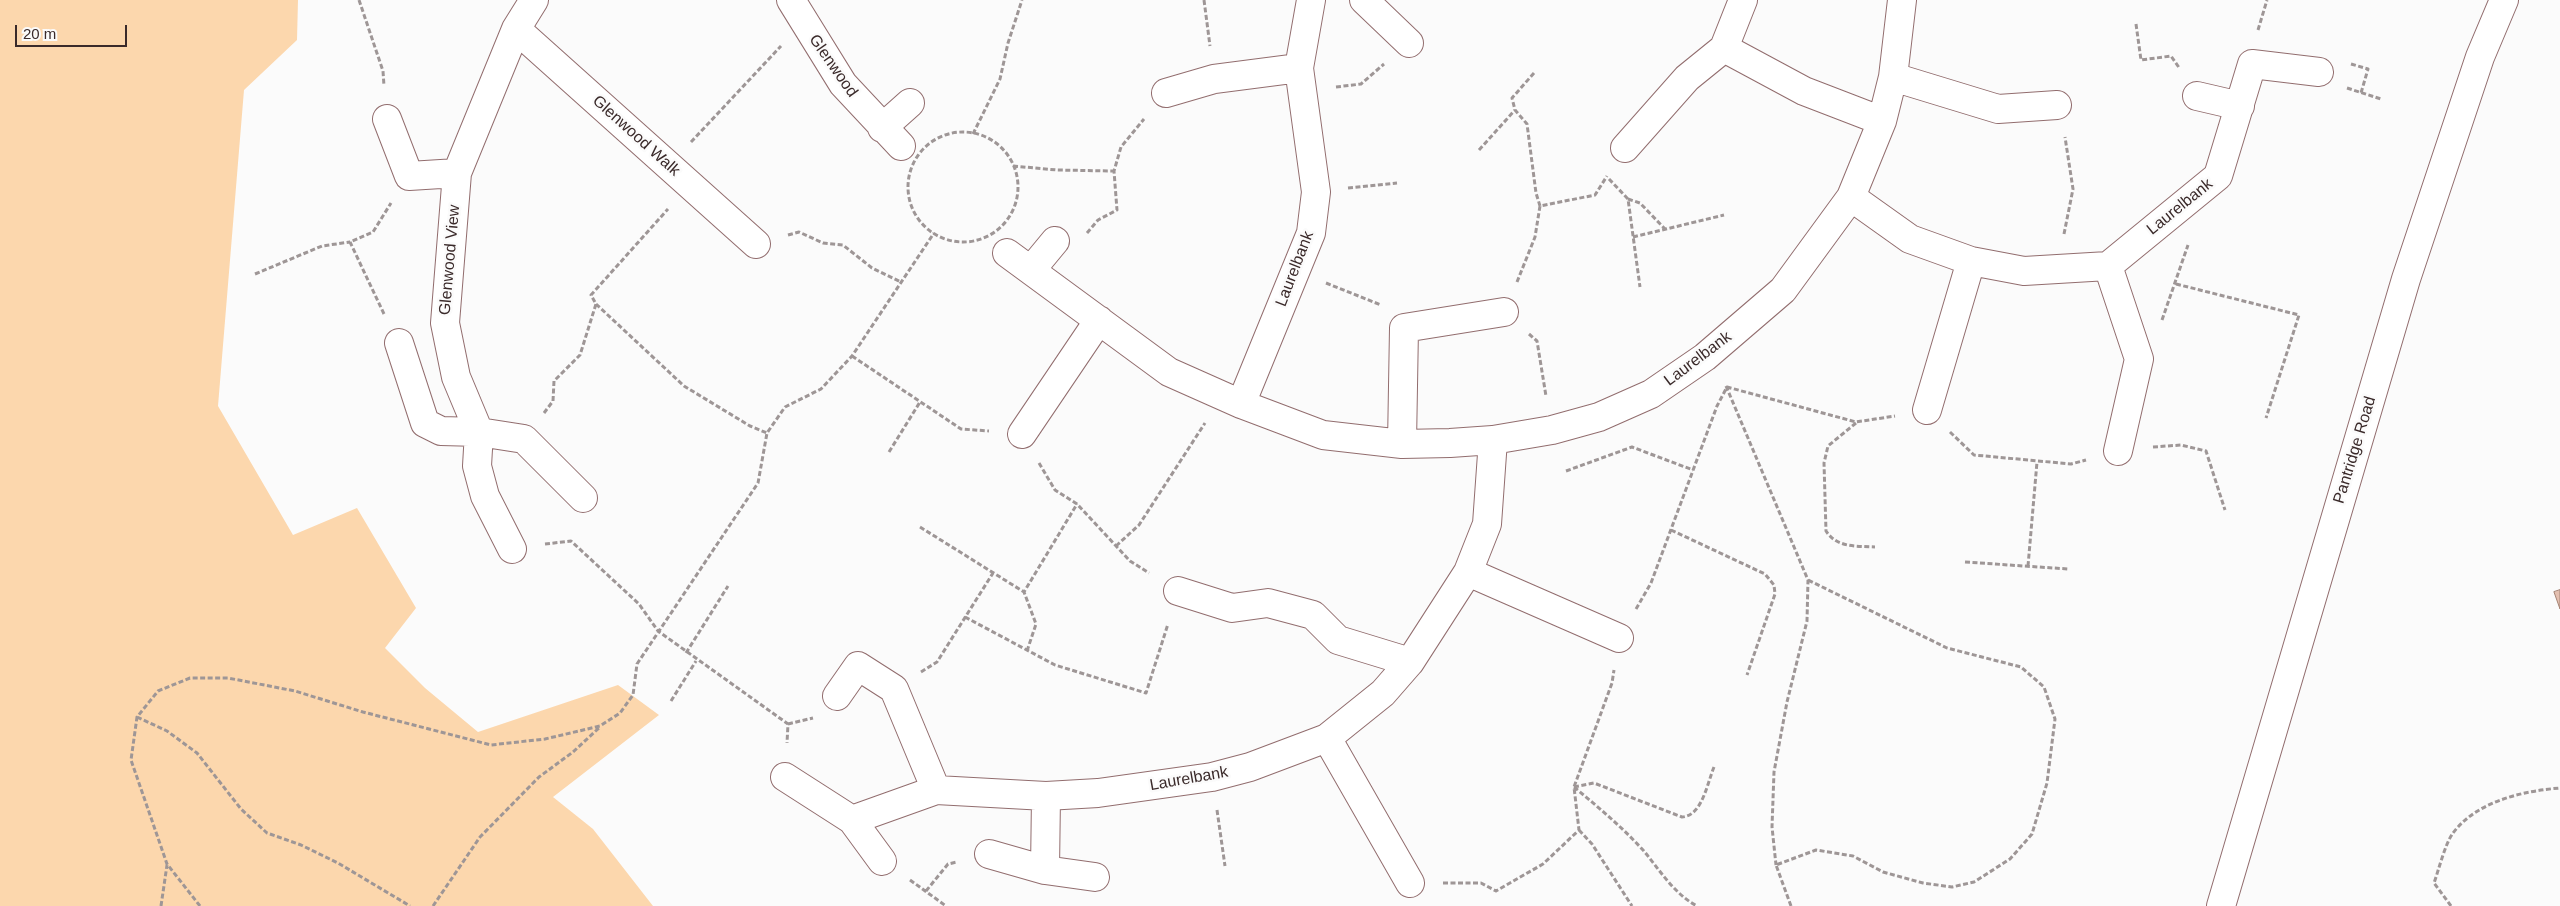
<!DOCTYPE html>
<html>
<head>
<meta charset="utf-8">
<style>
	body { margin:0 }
	#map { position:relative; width:2560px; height:906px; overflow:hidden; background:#fbfbfb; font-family:Helvetica,sans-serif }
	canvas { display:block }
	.scale { position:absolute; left:15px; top:25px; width:112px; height:22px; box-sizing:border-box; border:2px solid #3a2a2a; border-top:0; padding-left:6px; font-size:15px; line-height:18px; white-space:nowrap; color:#3a2a2a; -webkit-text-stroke:4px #fbfbfb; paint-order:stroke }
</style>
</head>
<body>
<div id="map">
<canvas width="2560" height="906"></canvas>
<div class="scale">20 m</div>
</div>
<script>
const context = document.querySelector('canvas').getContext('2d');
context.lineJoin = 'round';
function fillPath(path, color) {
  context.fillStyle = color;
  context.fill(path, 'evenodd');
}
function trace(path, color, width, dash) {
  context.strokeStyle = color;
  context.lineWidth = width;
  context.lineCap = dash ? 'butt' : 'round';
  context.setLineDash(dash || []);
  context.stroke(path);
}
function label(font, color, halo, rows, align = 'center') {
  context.font = font + ' Helvetica,sans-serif';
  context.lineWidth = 5;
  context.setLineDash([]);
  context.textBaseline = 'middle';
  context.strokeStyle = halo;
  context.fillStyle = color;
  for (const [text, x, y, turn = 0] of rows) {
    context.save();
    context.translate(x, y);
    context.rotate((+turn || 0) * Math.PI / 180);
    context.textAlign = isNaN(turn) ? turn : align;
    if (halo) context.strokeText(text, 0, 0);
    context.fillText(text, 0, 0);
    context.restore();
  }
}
fillPath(new Path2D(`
	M0,0H298L297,40L244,90L218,406L293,535L357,508L416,608L385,648L425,688L478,732L618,685L659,715L553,797L593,829L653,906H0Z`), '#fcd7ad');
const building = new Path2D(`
	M2560,590V609L2554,592Z`);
fillPath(building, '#e4bfb0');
trace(building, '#a58374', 1);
const minor = new Path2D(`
	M791,0L843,84L901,146
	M1364,0L1409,43
	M516,29L756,244
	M1724,48L1743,0
	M1893,77L1998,109L2057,105
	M1166,93L1214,79L1299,68
	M2197,96L2240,106
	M387,119L409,176L457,173
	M882,128L910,103
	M1625,148L1687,78L1724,48L1804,91L1882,121
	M1851,197L1910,239L1971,261L2024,271L2108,266L2218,176L2252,64L2319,72
	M1007,253L1169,372L1241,404L1323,435L1402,444L1450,443L1493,440L1552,430L1599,417L1651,394L1705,357L1783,290L1851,197L1882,121L1893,77L1902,0
	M2108,266L2139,359L2118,451
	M1031,270L1055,241
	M399,343L425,423L441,431L479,432L524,439L583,498
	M1241,404L1311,233L1316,192L1299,68L1311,0
	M1927,410L1971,261
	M1022,434L1099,320
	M1402,444L1404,328L1504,312
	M512,549L485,496L477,466L479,432L456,377L445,323L457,173L516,29L534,0
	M1468,572L1619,638
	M1178,591L1232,608L1268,603L1313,615L1338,640L1410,662
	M837,696L858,666L894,689L936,790
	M1327,738L1410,883
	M785,777L852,820L882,861
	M852,820L936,790L1046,796L1098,793L1212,777L1250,767L1327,738L1383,693L1410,662L1468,572L1487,524L1493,440
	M989,854L1045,870L1095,877
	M1045,870L1046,796`);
const tertiary = new Path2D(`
	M2221,906L2406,279L2480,57L2504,0`);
trace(minor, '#926d6e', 30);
trace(tertiary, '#926d6e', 30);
trace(new Path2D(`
	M359,0L383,71L384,86
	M1204,0L1210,46
	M2136,24L2141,60L2171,56L2180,69
	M2258,30L2267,0
	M2351,64L2368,69L2361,93
	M1534,73L1512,98L1515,110L1527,124L1536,193L1540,206
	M1336,87L1361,84L1384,64
	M2347,88L2381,99
	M908 187a55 55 0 1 1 110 0a55 55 0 1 1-110 0Z
	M973,134L1000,79L1008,43L1022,0
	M691,142L781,46
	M1479,150L1515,110
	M1013,166L1057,170L1114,171
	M1609,179L1628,199L1640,287
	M1348,188L1397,183
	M1628,199L1640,203L1665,229
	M1087,233L1098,220L1117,210L1114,171L1121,147L1144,119
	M2064,234L2073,189L2065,137
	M788,235L799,232L823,243L843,245L872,268L901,282
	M1633,237L1724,215
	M255,274L322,246L350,242
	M1517,282L1535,237L1540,206L1595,195L1607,176
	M1326,283L1381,305
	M2176,284L2299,315L2266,418
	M596,304L684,386L750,426L767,433
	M384,314L350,242L373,232L391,203
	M2162,320L2188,245
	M1529,334L1537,341L1546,396
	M852,356L961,429L989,431
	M1726,386L1808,580L1807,621L1787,702L1774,772L1772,827L1776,865
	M544,413L553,401L554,381L580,355L596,304L591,295L668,209
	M1856,423L1828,446L1824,463L1826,531C1837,548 1856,546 1875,547
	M1950,432L1974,455L2071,464L2086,460
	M2153,447L2181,445L2206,451L2225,510
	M889,452L920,402
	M1039,463L1055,490L1077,504L1130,561L1149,573
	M1566,471L1632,447L1693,470
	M920,527L1024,592
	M1671,530L1765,574L1774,585L1775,594L1747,675
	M545,544L571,541L639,604L658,631L788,724L787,743
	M1116,546L1139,525L1205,423
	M1965,562L2068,569
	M2028,566L2037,462
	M1636,609L1651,583L1717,406L1727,387L1856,422L1895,416
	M965,617L1055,665L1146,693L1168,624
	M1027,651L1036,624L1024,592L1077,504
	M686,653L728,586
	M921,672L937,662L993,573
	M671,701L696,661
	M137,717L167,731L197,753L241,809L267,833L301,845L338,863L410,906
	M788,724L813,718
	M1574,787L1594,783L1682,817C1702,816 1707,784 1714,767
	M1574,787C1598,807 1622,827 1643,850C1659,869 1674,894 1697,906
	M1217,810L1225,866
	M1579,830L1592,844L1632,906
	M910,880L946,906
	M1443,883H1481L1496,891L1543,864L1579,830L1574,787L1612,683L1614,670
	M926,891L948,864L957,862
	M161,906L167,865
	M200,906L167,864L131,760L137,717L158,691L190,678H228L295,691L363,712L491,745L545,739L600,726L620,713L633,695L637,664L758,483L767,433L785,407L821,389L852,356L934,233
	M433,906L480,837L539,777L573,752L600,727
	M1791,906L1776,865L1816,850L1853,856L1883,872L1923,883L1952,887L1974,882L2010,859L2032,834L2047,783L2055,719L2044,687L2021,667L1947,648L1808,580
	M2451,906L2434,883C2439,869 2445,844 2453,833C2477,801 2523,791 2560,788`), '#9e9696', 3, [5, 2.5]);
trace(minor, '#fff', 28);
trace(tertiary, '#fff', 28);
label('16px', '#3a2a2a', '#fbfbfb', [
	["Glenwood",833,66,55],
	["Glenwood Walk",636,136,42],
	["Laurelbank",2180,207,-39],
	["Glenwood View",450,260,-85],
	["Laurelbank",1295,269,-69],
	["Laurelbank",1698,359,-37],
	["Pantridge Road",2355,450,-73],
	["Laurelbank",1189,779,-10]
]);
</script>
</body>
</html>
